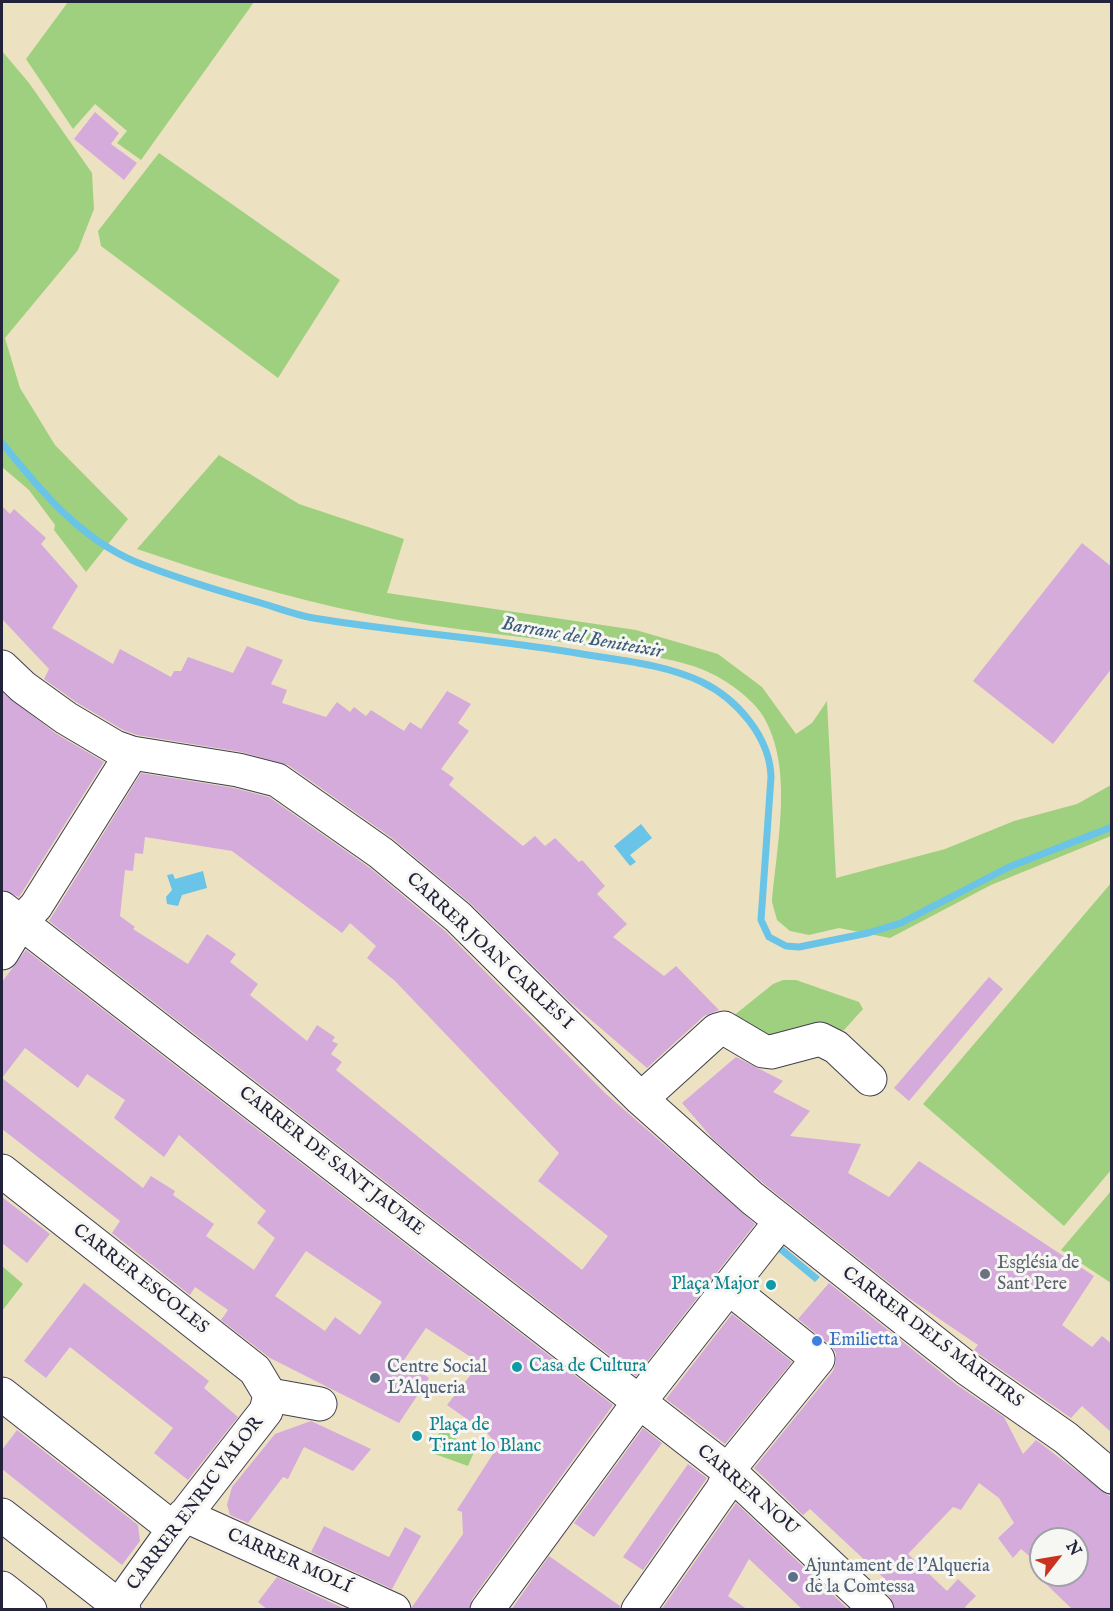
<!DOCTYPE html>
<html>
<head>
<meta charset="utf-8">
<style>
	body { margin:0 }
	#map { position:relative; width:1113px; height:1611px; overflow:hidden; background:#ece2c1; font-family:"IM FELL English",serif }
	canvas { display:block }
	.frame { position:absolute; inset:0; border:3px solid #22223b; pointer-events:none }
	.north { position:absolute; left:1029px; top:1527px; width:60px; height:60px; box-sizing:border-box; background:#f6f6f2; border:2px solid #a1a1a9; border-radius:50%; rotate:59deg; font-size:16px; font-weight:700; line-height:24px; text-align:center; color:#22223b }
	.north::after { content:''; display:block; margin:auto; width:21px; height:27px; background:#c8321e; clip-path:polygon(50% 0,100% 100%,50% 72%,0 100%) }
</style>
</head>
<body>
<div id="map">
<canvas width="1113" height="1611"></canvas>
<div class="frame"></div>
<div class="north">N</div>
</div>
<script>
const context = document.querySelector('canvas').getContext('2d');
context.lineJoin = 'round';
function fillPath(path, color) {
  context.fillStyle = color;
  context.fill(path, 'evenodd');
}
function trace(path, color, width, dash) {
  context.strokeStyle = color;
  context.lineWidth = width;
  context.lineCap = dash ? 'butt' : 'round';
  context.setLineDash(dash || []);
  context.stroke(path);
}
function label(font, color, halo, rows, align = 'center') {
  context.font = font + ' "IM FELL English",serif';
  context.lineWidth = 6;
  context.setLineDash([]);
  context.textBaseline = 'middle';
  context.strokeStyle = halo;
  context.fillStyle = color;
  for (const [text, x, y, turn = 0] of rows) {
    context.save();
    context.translate(x, y);
    context.rotate((+turn || 0) * Math.PI / 180);
    context.textAlign = isNaN(turn) ? turn : align;
    if (halo) context.strokeText(text, 0, 0);
    context.fillText(text, 0, 0);
    context.restore();
  }
}
fillPath(new Path2D(`
	M68,2H254L141,160L117,143L127,131L95,104L73,129L26,59Z
	M2,51L29,83L92,173L94,209L78,250L5,338L20,388L55,445L128,519L86,572L54,530L55,525L29,490L2,467Z
	M159,153L340,280L278,378L101,246L98,231Z
	M219,455L299,504L404,539L387,593L636,630L718,654L762,687L796,734L812,723L827,701L836,878L945,849L1014,821L1077,804L1111,785V836L991,885L890,938L839,928L809,935L790,931L777,920L772,902C777,843 794,768 763,716C752,698 725,679 706,671C676,658 641,655 609,649C529,636 447,631 367,614C288,598 213,575 137,549Z
	M1111,883V1170L1064,1226L923,1104Z
	M783,980H796L859,1002L863,1009L844,1030L816,1032L771,1045L732,1017L773,984Z
	M1111,1191V1283L1061,1250Z
	M2,1266L23,1284L2,1311Z
	M442,1428L474,1452L468,1466L429,1452Z`), '#9fd07f');
fillPath(new Path2D(`
	M641,824L652,838L630,855L636,862L630,866L614,846Z
	M203,871L207,888L182,895L178,906L167,904L166,897L172,890L167,875L173,874L175,879Z
	M779,1243L820,1277L815,1282L775,1249Z`), '#69c4e7');
trace(new Path2D(`
	M2,443C39,489 79,538 136,562C176,578 219,591 261,603C278,608 296,615 313,618C404,633 497,639 588,655C626,661 666,665 702,682C737,699 770,737 771,777L761,920L769,937L786,946L799,947L868,933L901,923L1009,867L1112,827`), '#69c4e7', 7);
fillPath(new Path2D(`
	M95,112L119,133L111,144L137,163L124,180L74,139Z
	M2,506L10,514L14,509L46,538L41,544L78,586L52,628L113,664L120,649L171,677L174,671H181L188,657L233,673L247,646L283,660L271,684L287,690L282,703L326,717L337,702L350,712L354,707L366,716L371,710L404,731L410,722L421,729L447,691L471,704L458,723L469,731L441,769L454,778L449,785L523,846L535,836L545,846L555,838L579,862L582,860L605,886L597,894L627,924L613,937L664,976L676,966L719,1010L704,1016L647,1068L569,1001L470,903L392,838L288,765L241,752L137,735L123,730L76,702L44,679L49,669L2,619Z
	M1082,543L1112,567V668L1053,744L973,681Z
	M2,692L55,733L104,762L19,897L2,890Z
	M141,773L234,788L269,797L370,868L445,931L605,1093L755,1224L636,1376L49,921ZM145,837L232,851L342,933L350,923L376,946L367,958L395,981L559,1153L538,1181L608,1236L582,1270L336,1070L342,1062L331,1054L338,1044L332,1041L335,1037L317,1025L307,1041L250,995L258,984L230,962L236,954L207,934L188,964L133,929L135,927L120,916L125,870L133,871L135,853L143,854Z
	M26,950L613,1405L472,1599L469,1610H413L412,1607L463,1534L462,1512L457,1510L498,1446L488,1434L447,1405L480,1363L426,1328L404,1360L429,1378L399,1423L270,1358L221,1320L228,1310L195,1287L190,1295L112,1233L120,1221L2,1129V982ZM25,1048L78,1088L87,1074L125,1100L114,1118L164,1157L179,1135L266,1211L257,1223L275,1238L254,1270L206,1236L214,1224L173,1195L175,1191L151,1176L143,1188L2,1078ZM306,1251L382,1302L360,1335L335,1317L325,1331L275,1296Z
	M989,977L1003,989L909,1101L894,1088Z
	M736,1057L783,1081L773,1092L810,1111L790,1136L861,1144L848,1173L889,1197L919,1161L1094,1276L1062,1325L1092,1347L1102,1336L1112,1344V1433L1082,1406L1071,1418L980,1355L974,1350L978,1345L907,1297L764,1184L713,1139L682,1103Z
	M2,1197L50,1234L27,1263L2,1243Z
	M84,1283L209,1381L204,1388L238,1417L188,1480L154,1453L173,1428L70,1347L46,1378L24,1361Z
	M829,1283L957,1385L1004,1417L1023,1454L1036,1440L1112,1498V1610H1073L1046,1584L1056,1575H1077V1539H1041V1566L1021,1549L1013,1558L998,1538L1014,1523L999,1498L979,1483L961,1510L953,1507L908,1554L947,1591L958,1579L976,1596L965,1607L967,1610H895L890,1597L879,1586L885,1579L810,1509L803,1515L754,1468L833,1371L836,1362V1353L830,1345L798,1319Z
	M732,1314L792,1362L725,1444L666,1399Z
	M311,1421L371,1449L353,1471L304,1447L288,1479L283,1477L248,1523L230,1515L227,1505L232,1487L275,1434Z
	M643,1428L662,1443L594,1537L574,1523Z
	M17,1430L138,1525L140,1541L122,1565L2,1469V1450Z
	M688,1464L707,1478L643,1570L623,1557Z
	M736,1503L849,1610H803L749,1559L728,1596L748,1610H661Z
	M324,1526L389,1557L405,1527L421,1536L392,1589L311,1552Z
	M549,1556L620,1606L619,1610H511Z
	M277,1577L347,1610H268L258,1602Z`), '#d5abdb');
const minor = new Path2D(`
	M2,667L23,687L66,718L115,747L132,753L238,770L277,780L381,853L458,917L641,1099L752,1198L969,1370L1066,1438L1112,1477
	M2,908L731,1473L877,1610
	M2,953L21,922L36,906L132,753
	M641,1099L717,1030L724,1028L763,1051L771,1052L820,1039L836,1047L870,1079
	M2,1171L255,1370L270,1395L266,1411L174,1529L116,1610
	M2,1394L174,1529
	M270,1395L320,1404
	M2,1515L124,1610
	M184,1515L394,1610
	M2,1588L30,1610
	M487,1610L639,1402L781,1221
	M638,1610L722,1490L737,1459L818,1359L728,1287`);
trace(minor, '#403f4f', 35);
trace(minor, '#fff', 33);
for (const [x, y, r, color] of [
	[985,1274,6,"#6b7280"],
	[771,1285,6,"#0f9aa8"],
	[817,1341,6,"#3f7fe0"],
	[517,1367,6,"#0f9aa8"],
	[375,1378,6,"#5c6f8a"],
	[417,1436,6,"#0f9aa8"],
	[793,1577,6,"#5c6f8a"]
]) {
  const dot = new Path2D();
  dot.arc(x, y, r, 0, 2 * Math.PI);
  context.fillStyle = color;
  context.fill(dot);
  trace(dot, '#f6f6f2', 2);
}
label('18px', '#22223b', '#f6f6f2', [
	["CARRER JOAN CARLES I",489,952,43],
	["CARRER DE SANT JAUME",331,1162,38],
	["CARRER ESCOLES",140,1280,38],
	["CARRER DELS MÀRTIRS",932,1338,37],
	["CARRER NOU",747,1491,41],
	["CARRER ENRIC VALOR",196,1504,-53],
	["CARRER MOLÍ",289,1562,24]
]);
label('18px', '#5b616d', '#f6f6f2', [
	["Església de",997,1264],
	["Sant Pere",997,1285]
], 'left');
label('18px', '#0d838f', '#f6f6f2', [
	["Plaça Major",759,1285,"right"],
	["Casa de Cultura",529,1367],
	["Plaça de",429,1426],
	["Tirant lo Blanc",429,1447]
], 'left');
label('18px', '#366cbe', '#f6f6f2', [
	["Emilietta",829,1341]
], 'left');
label('18px', '#4e5e75', '#f6f6f2', [
	["Centre Social",387,1368],
	["L'Alqueria",387,1389],
	["Ajuntament de l'Alqueria",805,1567],
	["de la Comtessa",805,1588]
], 'left');
label('italic 20px', '#3b5b77', '#f6f6f2', [
	["Barranc del Beniteixir",582,639,10]
]);
</script>
</body>
</html>
